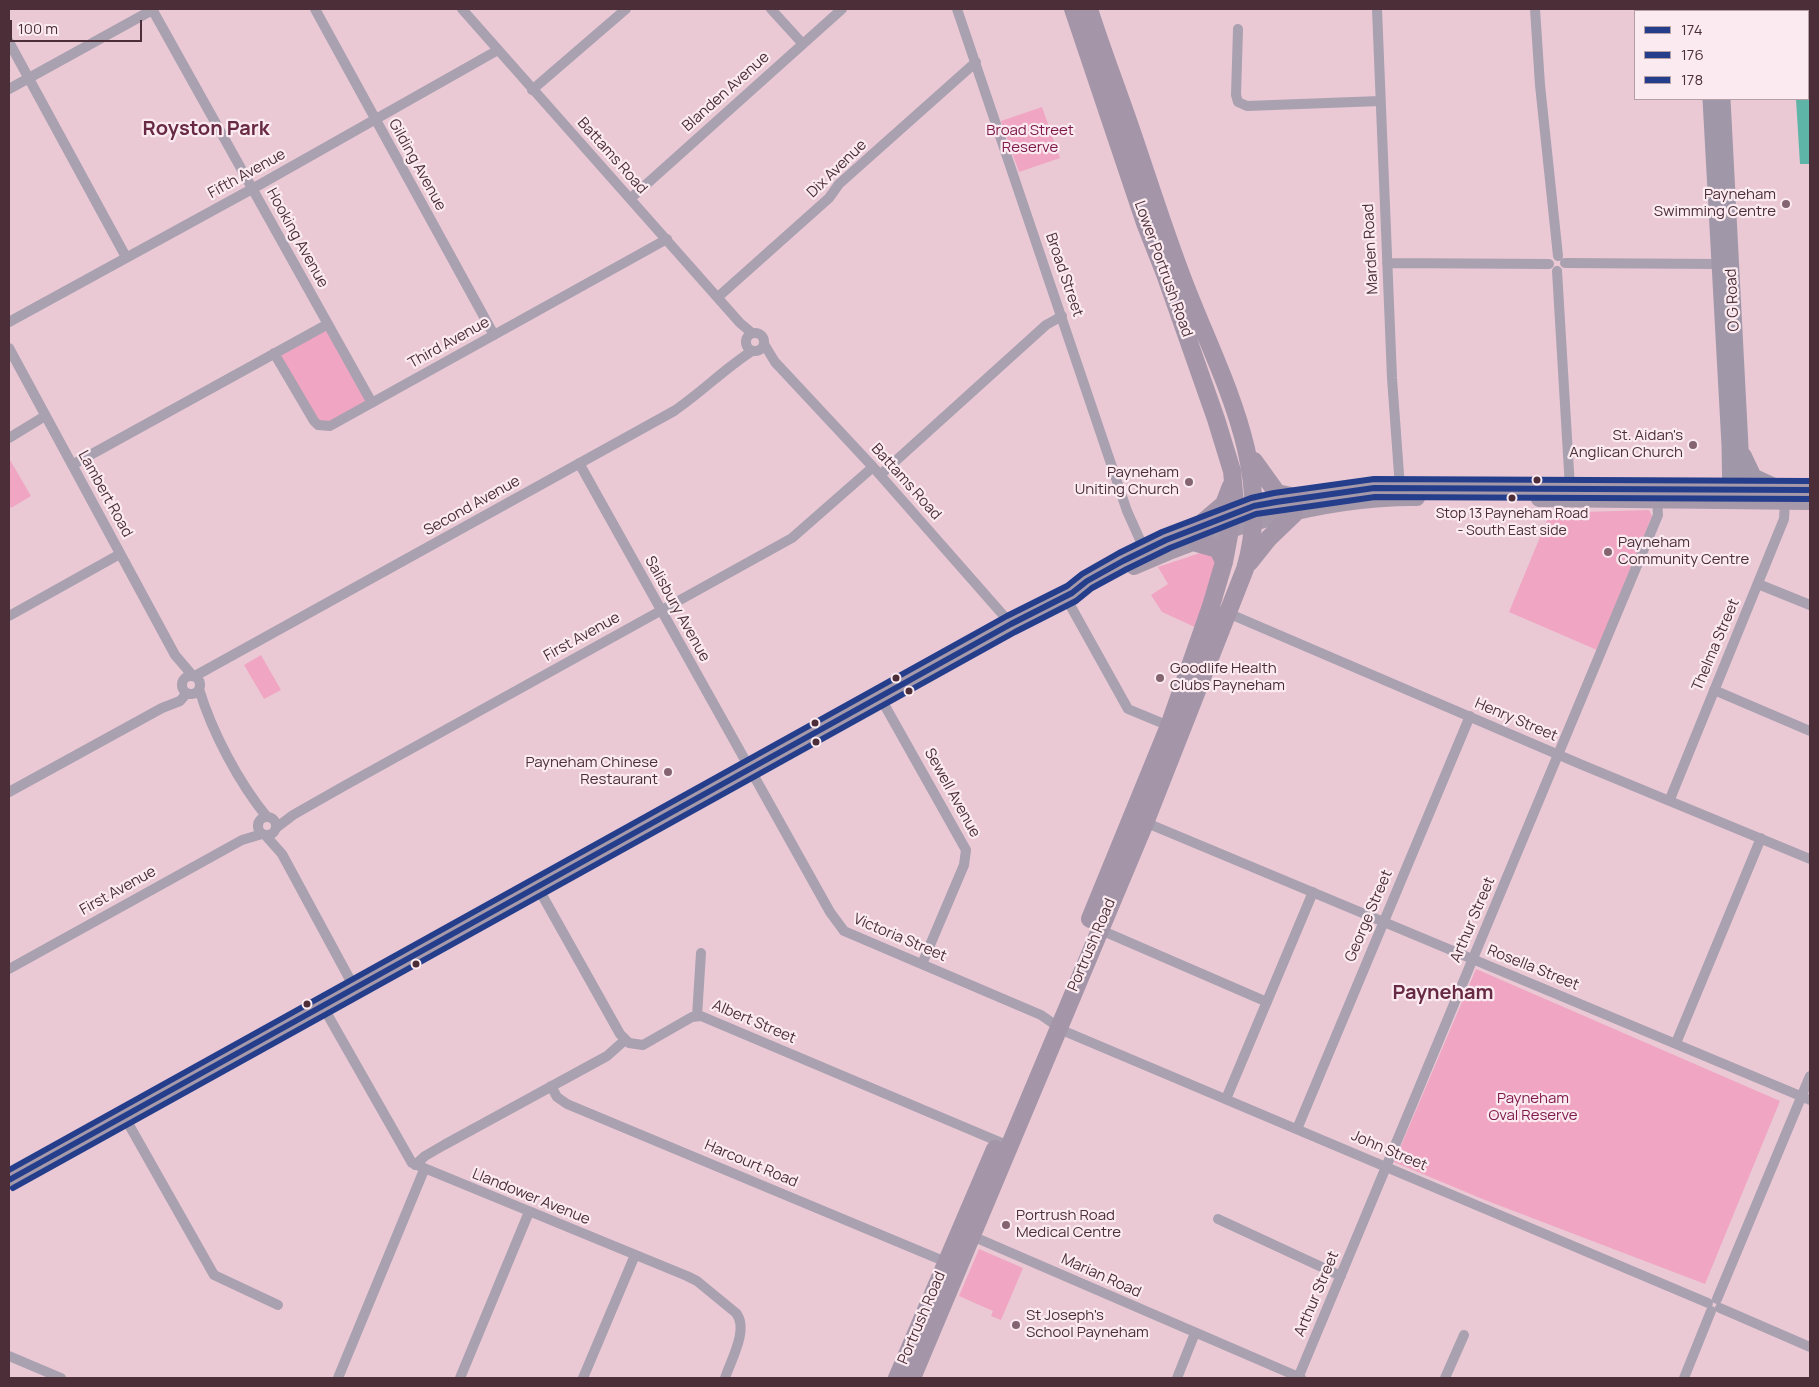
<!DOCTYPE html>
<html>
<head>
<meta charset="utf-8">
<style>
	body { margin:0 }
	#map { position:relative; width:1819px; height:1387px; overflow:hidden; background:#eac9d5; font-family:Manrope,sans-serif }
	canvas { display:block }
	.frame { position:absolute; inset:0; border:10px solid #4c2e39; pointer-events:none }
	.legend { position:absolute; left:1634px; top:10px; width:175px; height:90px; box-sizing:border-box; background:#fbebf0; border:1px solid #b59fa7; margin:0; padding:6px 9px; list-style:none; font-size:15px; color:#4c2e39 }
	.legend li { display:flex; align-items:center; gap:10px; height:25px }
	.legend b { width:25px; border:1px solid #b59fa7 }
	.scale { position:absolute; left:10px; top:20px; width:132px; height:22px; box-sizing:border-box; border:2px solid #4c2e39; border-top:0; padding-left:6px; font-size:15px; line-height:18px; white-space:nowrap; color:#4c2e39; -webkit-text-stroke:4px #fbebf0; paint-order:stroke }
</style>
</head>
<body>
<div id="map">
<canvas width="1819" height="1387"></canvas>
<div class="frame"></div>
<ul class="legend">
<li><b style="height:6px;background:#243e8c"></b>174</li>
<li><b style="height:6px;background:#243e8c"></b>176</li>
<li><b style="height:6px;background:#243e8c"></b>178</li>
</ul>
<div class="scale">100 m</div>
</div>
<script>
const context = document.querySelector('canvas').getContext('2d');
context.lineJoin = 'round';
function fillPath(path, color) {
  context.fillStyle = color;
  context.fill(path, 'evenodd');
}
function trace(path, color, width, dash) {
  context.strokeStyle = color;
  context.lineWidth = width;
  context.lineCap = dash ? 'butt' : 'round';
  context.setLineDash(dash || []);
  context.stroke(path);
}
function label(font, color, halo, rows, align = 'center') {
  context.font = font + ' Manrope,sans-serif';
  context.lineWidth = 4.5;
  context.setLineDash([]);
  context.textBaseline = 'middle';
  context.strokeStyle = halo;
  context.fillStyle = color;
  for (const [text, x, y, turn = 0] of rows) {
    context.save();
    context.translate(x, y);
    context.rotate((+turn || 0) * Math.PI / 180);
    context.textAlign = isNaN(turn) ? turn : align;
    if (halo) context.strokeText(text, 0, 0);
    context.fillText(text, 0, 0);
    context.restore();
  }
}
fillPath(new Path2D(`
	M1042,107L1060,158L1019,172L1001,121Z
	M328,324L372,403L323,426L274,353Z
	M10,460L31,496L11,508L9,503Z
	M1649,510L1652,516L1597,650L1509,612L1550,513Z
	M1206,551L1219,561L1197,628L1162,612L1151,595L1168,584L1158,567Z
	M261,655L281,690L264,699L244,665Z
	M1476,969L1780,1101L1705,1284L1485,1200L1394,1162Z
	M979,1249L1023,1268L1001,1320L991,1316L993,1311L959,1296Z`), '#f0a5c2');
fillPath(new Path2D(`
	M1808,98H1810V164H1800L1796,99Z`), '#5eb5a7');
trace(new Path2D(`
	M152,9L372,403
	M315,9L494,335
	M462,9L740,323L752,333
	M771,9L802,43
	M957,9L1127,511L1145,551
	M1377,9L1392,378L1400,488
	M1535,9L1540,85L1558,256
	M1238,29L1236,95L1238,102L1247,106L1380,101
	M9,42L126,257
	M9,89L154,9
	M532,90L626,9
	M631,198L842,9
	M1387,263L1549,264
	M1565,263L1718,264
	M1557,271L1570,488
	M718,297L829,198L839,184L976,62
	M9,322L252,189L498,50
	M746 342a9 9 0 1 1 18 0a9 9 0 1 1-18 0Z
	M764,344L775,362L873,467L1011,624
	M9,348L175,655L193,676
	M274,353L314,421L318,425L330,426L667,239
	M9,438L45,416
	M579,463L830,912L844,931L1041,1015L1064,1031L1708,1303
	M72,465L328,324
	M880,475L1046,325L1062,316
	M1758,584L1810,605
	M1065,596L1128,709L1169,726
	M1223,611L1580,764L1810,859
	M9,616L120,554
	M182 685a9 9 0 1 1 18 0a9 9 0 1 1-18 0Z
	M195,676L674,411C702,392 724,369 752,351
	M199,689C212,732 239,783 267,817
	M1714,690L1810,731
	M880,697L966,850L964,865L922,964
	M9,792L162,708L180,701L187,693
	M1670,799L1784,519L1785,502
	M258 826a9 9 0 1 1 18 0a9 9 0 1 1-18 0Z
	M1142,821L1810,1100
	M276,828L293,815L344,786L792,538L873,467
	M266,836L282,854L354,987
	M537,886L620,1034L629,1043L643,1045L692,1017L701,1016L1009,1146
	M1096,928L1267,1002
	M9,969L242,840L262,834
	M322,1005L412,1163L687,1276L697,1281L736,1313C749,1329 731,1360 725,1378
	M697,1016L701,953
	M1676,1043L1761,838
	M551,1086L557,1097L567,1104L946,1262
	M1226,1099L1313,892
	M124,1116L214,1275L278,1305
	M1297,1129L1470,716
	M415,1165L425,1156L444,1145L607,1056L625,1040
	M1218,1219L1341,1276
	M972,1236L1301,1378
	M1717,1299L1810,1076
	M1720,1308L1810,1347
	M9,1356L61,1378
	M338,1378L424,1170
	M460,1378L529,1212
	M583,1378L635,1255
	M1177,1378L1195,1333
	M1298,1378L1658,515L1657,500
	M1445,1378L1464,1335
	M1684,1378L1711,1311`), '#a9a0b0', 10);
trace(new Path2D(`
	M1705,9V11
	M1718,9V11
	M1730,11L1735,9
	M1710,99L1729,445L1730,501
	M1723,99L1741,447V501
	M1744,455L1754,476L1782,489`), '#a097a9', 15);
trace(new Path2D(`
	M1539,499L1810,502
	M1134,567C1219,529 1323,497 1417,498
	M9,1180L278,1031L354,987L1011,624L1072,593L1087,581L1123,561L1166,540L1254,506L1276,502L1374,488L1810,490`), '#a699aa', 16);
trace(new Path2D(`
	M1073,9L1145,223L1165,274L1216,419L1232,471L1235,503L1224,562L1211,606L1169,726L1090,919
	M1254,461L1277,493L1300,498
	M1197,527L1224,504L1231,486
	M1197,543L1218,549L1224,562
	M1249,563L1269,538L1294,514
	M897,1378L995,1149
	M912,1378L1145,823L1245,569C1277,464 1212,362 1178,266C1159,215 1143,163 1125,112C1113,78 1100,44 1089,9`), '#a496a8', 18);
trace(new Path2D(`
	M9,1180L1011,624L1072,593L1087,581L1123,561L1166,540L1254,506L1276,502L1374,488L1810,490`), '#243e8c', 6);
trace(new Path2D(`
	M13,1188L1015,632L1076,601L1092,588L1127,569L1170,548L1256,514L1375,497L1810,499`), '#243e8c', 6);
trace(new Path2D(`
	M9,1170L1007,616L1067,586L1082,574L1119,553L1162,532L1251,498L1274,493L1374,479L1810,481`), '#243e8c', 6);
for (const [x, y, r, color] of [
	[1786,204,5,"#836470"],
	[1693,445,5,"#836470"],
	[1537,480,4.5,"#4c2e39"],
	[1189,482,5,"#836470"],
	[1512,498,4.5,"#4c2e39"],
	[1608,552,5,"#836470"],
	[896,678,4.5,"#4c2e39"],
	[1160,678,5,"#836470"],
	[909,691,4.5,"#4c2e39"],
	[815,723,4.5,"#4c2e39"],
	[816,742,4.5,"#4c2e39"],
	[668,772,5,"#836470"],
	[416,964,4.5,"#4c2e39"],
	[307,1004,4.5,"#4c2e39"],
	[1006,1225,5,"#836470"],
	[1016,1325,5,"#836470"]
]) {
  const dot = new Path2D();
  dot.arc(x, y, r, 0, 2 * Math.PI);
  context.fillStyle = color;
  context.fill(dot);
  trace(dot, '#fbebf0', 2);
}
label('14px', '#4c2e39', '#fbebf0', [
	["Stop 13 Payneham Road",1512,514],
	["- South East side",1512,531]
]);
label('15px', '#4c2e39', '#fbebf0', [
	["Blanden Avenue",726,92,-42],
	["Battams Road",612,156,48],
	["Gilding Avenue",417,165,61],
	["Dix Avenue",837,169,-44],
	["Fifth Avenue",247,174,-29],
	["Hooking Avenue",297,238,61],
	["Marden Road",1371,249,-93],
	["Lower Portrush Road",1163,269,70],
	["Broad Street",1064,275,71],
	["O G Road",1733,300,-93],
	["Third Avenue",449,343,-29],
	["Battams Road",906,482,48],
	["Lambert Road",105,494,61],
	["Second Avenue",472,506,-29],
	["Salisbury Avenue",677,609,61],
	["First Avenue",582,637,-29],
	["Thelma Street",1716,645,-67],
	["Henry Street",1516,720,23],
	["Sewell Avenue",952,793,61],
	["First Avenue",118,891,-29],
	["George Street",1369,916,-67],
	["Arthur Street",1473,920,-67],
	["Victoria Street",900,938,23],
	["Portrush Road",1092,945,-67],
	["Rosella Street",1533,968,22],
	["Albert Street",754,1022,23],
	["John Street",1389,1151,23],
	["Harcourt Road",751,1164,23],
	["Llandower Avenue",531,1197,22],
	["Marian Road",1101,1276,24],
	["Arthur Street",1317,1294,-67],
	["Portrush Road",922,1318,-67]
]);
label('15px', '#7e184a', '#fbebf0', [
	["Broad Street",1030,131],
	["Reserve",1030,148],
	["Payneham",1533,1099],
	["Oval Reserve",1533,1116]
]);
label('15px', '#4c2e39', '#fbebf0', [
	["Payneham",1776,195],
	["Swimming Centre",1776,212],
	["St. Aidan's",1683,436],
	["Anglican Church",1683,453],
	["Payneham",1179,473],
	["Uniting Church",1179,490],
	["Payneham",1618,543,"left"],
	["Community Centre",1618,560,"left"],
	["Goodlife Health",1170,669,"left"],
	["Clubs Payneham",1170,686,"left"],
	["Payneham Chinese",658,763],
	["Restaurant",658,780],
	["Portrush Road",1016,1216,"left"],
	["Medical Centre",1016,1233,"left"],
	["St Joseph's",1026,1316,"left"],
	["School Payneham",1026,1333,"left"]
], 'right');
label('bold 20px', '#672943', '#fbebf0', [
	["Royston Park",206,129],
	["Payneham",1443,993]
]);
</script>
</body>
</html>
